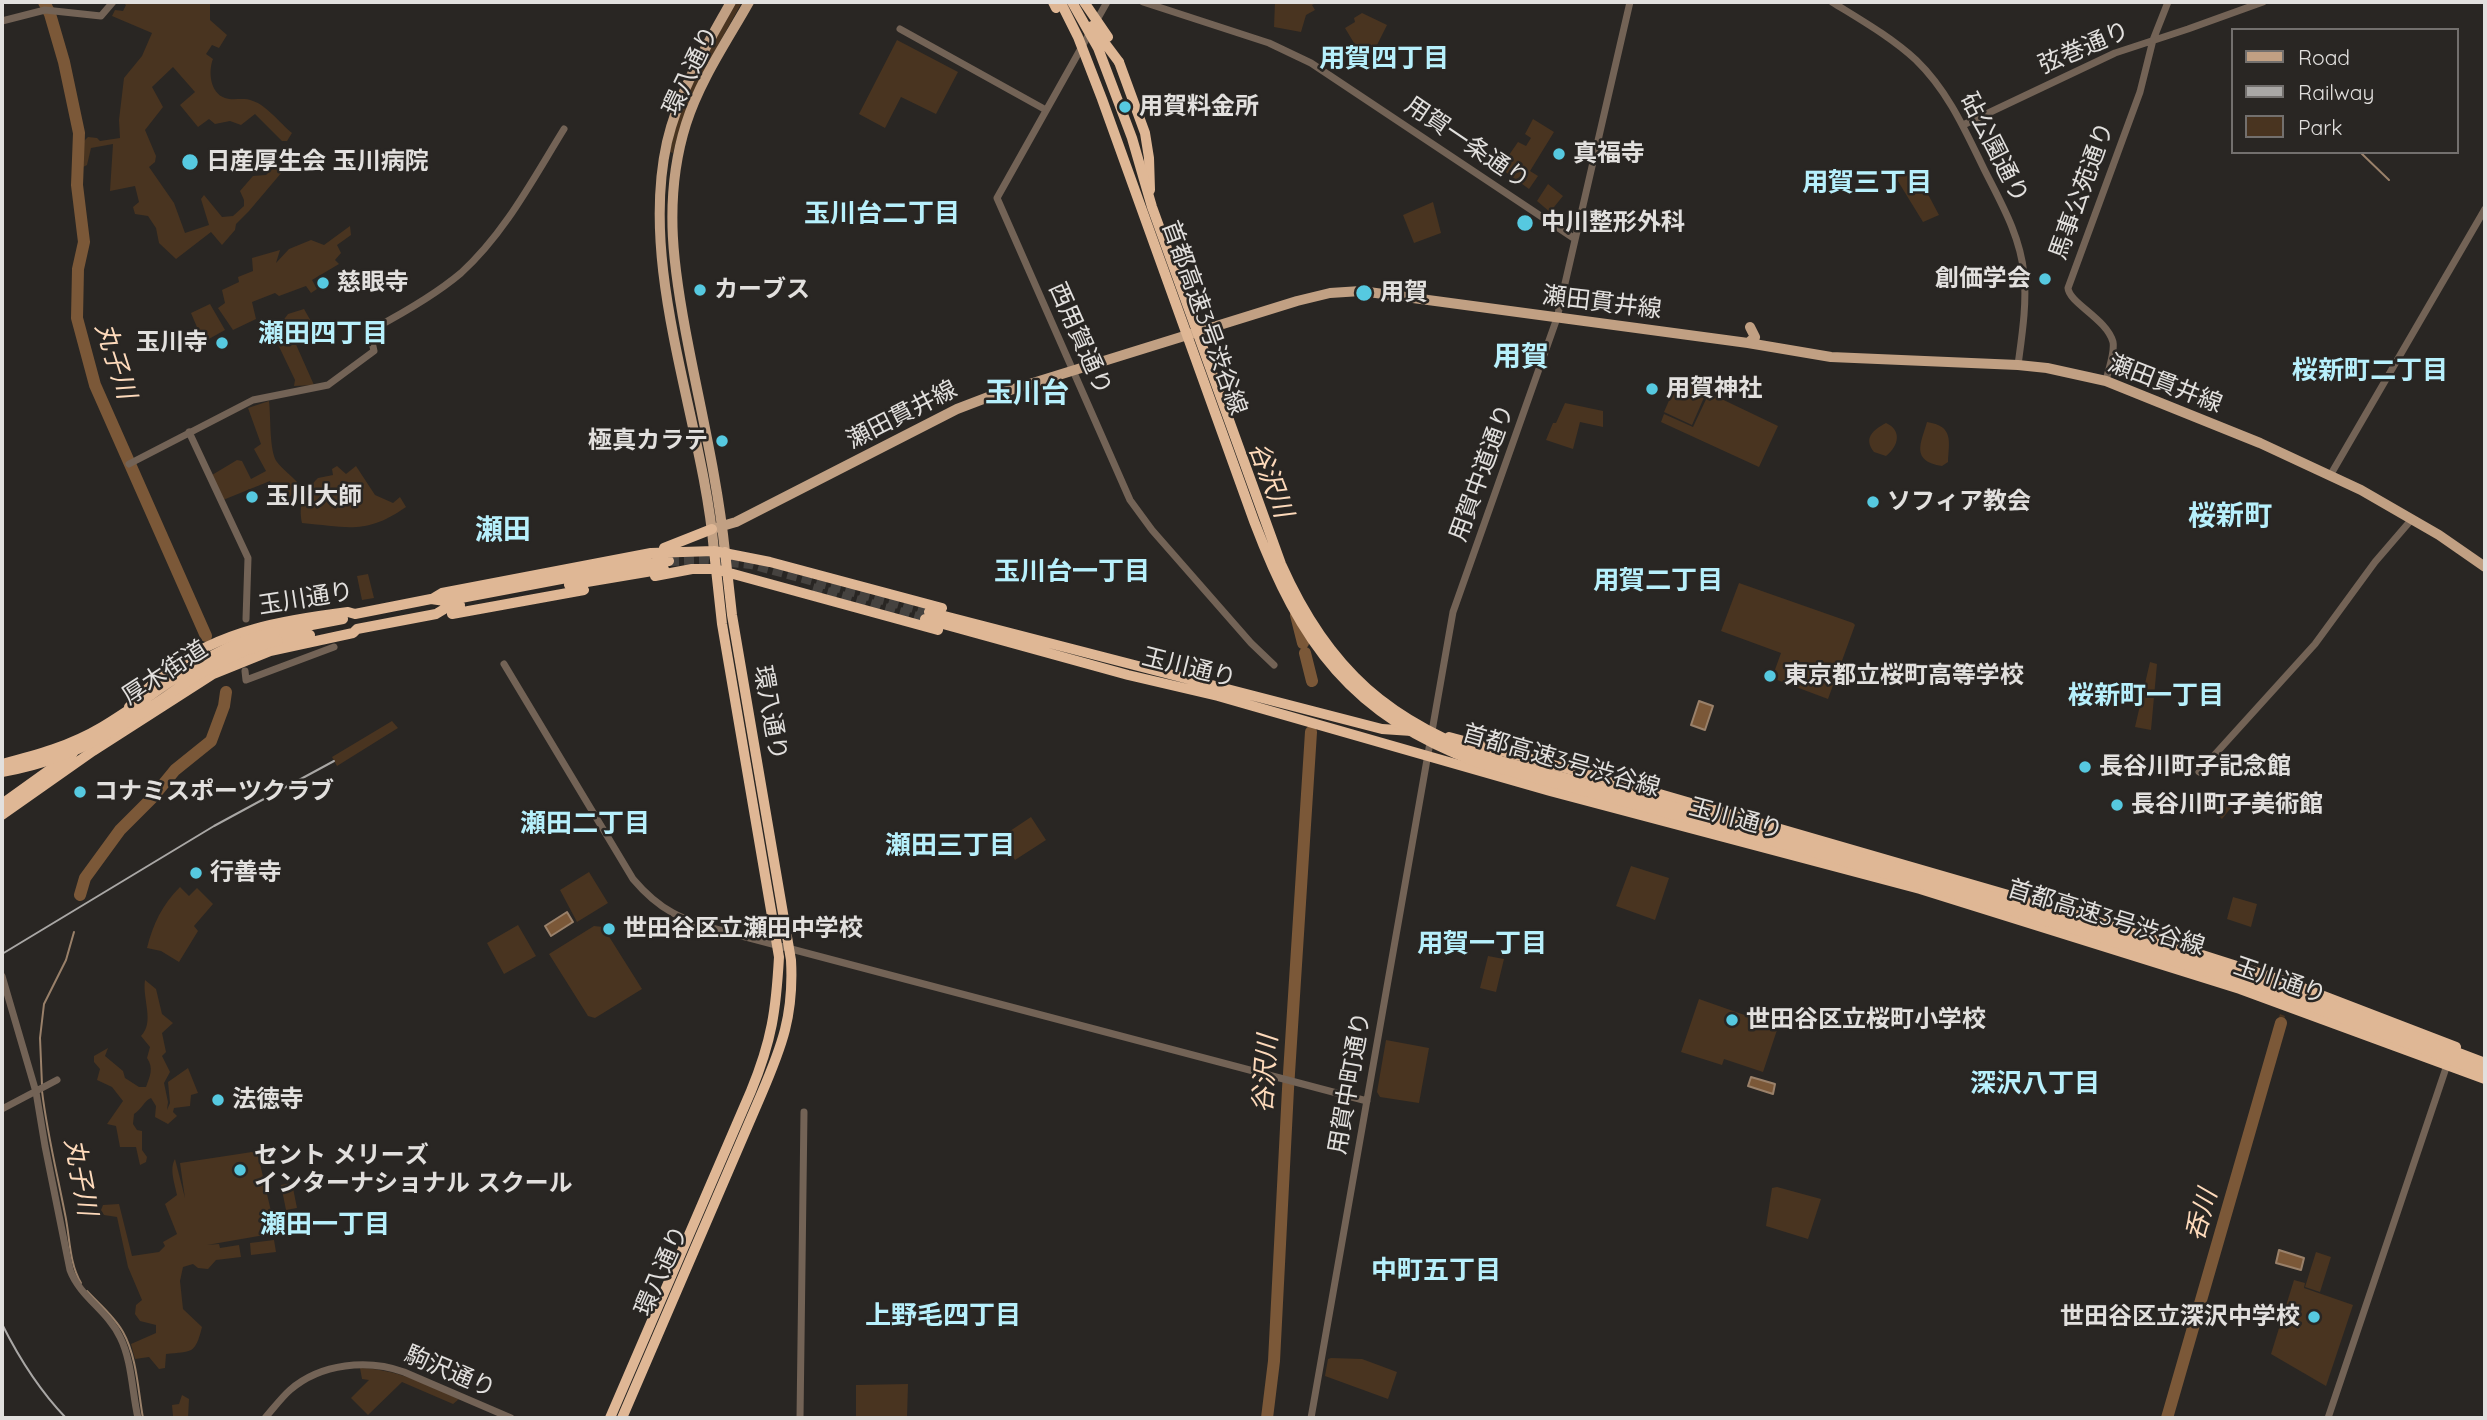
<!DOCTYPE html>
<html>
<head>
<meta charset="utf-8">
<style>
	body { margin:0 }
	#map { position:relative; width:2487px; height:1420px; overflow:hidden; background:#292623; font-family:Quicksand,sans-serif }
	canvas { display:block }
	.frame { position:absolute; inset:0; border:4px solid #e2e0de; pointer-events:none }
	.legend { position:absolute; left:2231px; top:28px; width:228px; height:126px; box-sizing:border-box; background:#292623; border:2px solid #73706e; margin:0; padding:9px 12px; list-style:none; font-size:21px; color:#e2e0de }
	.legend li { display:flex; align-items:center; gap:14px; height:35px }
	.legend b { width:35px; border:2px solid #73706e }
</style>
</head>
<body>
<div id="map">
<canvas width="2487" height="1420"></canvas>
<div class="frame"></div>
<ul class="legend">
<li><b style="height:9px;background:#c1a083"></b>Road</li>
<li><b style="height:9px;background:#a9a7a5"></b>Railway</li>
<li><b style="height:19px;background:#493420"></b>Park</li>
</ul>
</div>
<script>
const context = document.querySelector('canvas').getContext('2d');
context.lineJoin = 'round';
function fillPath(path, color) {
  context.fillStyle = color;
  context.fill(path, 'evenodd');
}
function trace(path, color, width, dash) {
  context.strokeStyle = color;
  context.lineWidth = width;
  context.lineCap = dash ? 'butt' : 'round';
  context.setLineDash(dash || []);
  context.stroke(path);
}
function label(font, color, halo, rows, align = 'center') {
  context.font = font + ' Quicksand,"Noto Sans JP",sans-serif';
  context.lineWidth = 5;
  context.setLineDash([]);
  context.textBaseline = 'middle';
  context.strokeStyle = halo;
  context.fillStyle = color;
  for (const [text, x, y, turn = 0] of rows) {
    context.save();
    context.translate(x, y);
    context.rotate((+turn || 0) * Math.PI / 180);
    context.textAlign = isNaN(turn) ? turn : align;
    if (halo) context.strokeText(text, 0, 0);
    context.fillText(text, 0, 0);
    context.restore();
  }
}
fillPath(new Path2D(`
	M122,2H210V20L227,35L219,48L212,45L206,54L213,59C208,71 210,93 225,98C233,101 244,97 253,101C266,105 280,123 292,133L287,141H282L255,114L241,125L230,121L215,124L209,119L198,127L180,105L195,92L173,67L152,87L163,107L145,130L156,156L155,162L149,167L174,203L185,233L209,225L201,199L204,195L222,217L233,216L244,206V200L240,191L253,176L266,175L276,165L282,172L249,211L236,224L235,230L222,245L211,232L176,259L159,243L156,228L148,216L135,214L133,207L139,202L135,186L110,191L113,144L91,148L87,165L83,167L84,141L88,137L97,138L100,141L120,138L119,120L124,78L142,56L152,33L112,16L115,10L123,11L126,5Z
	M737,2H742C715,51 687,98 673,153L670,152C680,97 710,49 737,2Z
	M1275,2H1318L1312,5L1315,10L1306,15L1301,32L1274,27Z
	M1362,13L1387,25L1377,45L1360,53L1345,28L1355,22L1354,18Z
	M897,40L958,72L936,114L901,97L885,128L859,114Z
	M1533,119L1554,132L1530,171L1538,176L1529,189L1500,168L1518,142L1526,146L1531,138L1525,134Z
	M1914,168L1939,215L1923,222L1896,178Z
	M1548,184L1563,196L1550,212L1537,201Z
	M1433,202L1441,233L1414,243L1403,215Z
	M350,226L351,235L337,245L341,253L335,260L339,264L312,280L317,289L311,293L306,286L279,296L275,293L252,302L256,319L233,330L218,308L225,303L222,290L239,282L238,277L253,271L252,258L280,250L276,263L289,249L311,240L324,245Z
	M210,304L225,330L207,340L206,337L202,339L191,313Z
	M304,309L312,323L309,331L294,340L314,385L294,386L295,380L273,334L288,314Z
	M1678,380L1706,393L1692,425L1664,412Z
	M1709,393L1778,426L1759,467L1661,422L1664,414L1693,427Z
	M269,401C271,417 269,451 277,462C282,469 291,475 297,482L295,492L289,497H279L270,481L223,500L212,475L237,460L242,461L251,479L266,471L254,449L261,444L248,408Z
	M1565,403L1603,411V427L1580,422L1573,449L1546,440L1553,423H1556Z
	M1927,422C1954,426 1949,441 1948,462L1942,466C1910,461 1921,443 1927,422Z
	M1886,423C1902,430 1899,446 1886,456L1874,452C1863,438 1873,430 1886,423Z
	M337,466L346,474L356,466L375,495L393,503L400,497L406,507C366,535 348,527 302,523C298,504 304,492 318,478L333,475L332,469Z
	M368,574L374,598L362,600L357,576Z
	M1739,583L1853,623L1855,625L1828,699L1772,678L1781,653L1721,631Z
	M2150,662L2157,664L2151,730L2135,727Z
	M392,721L398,728L337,766L332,757Z
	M2221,792L2234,804L2222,819L2209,806Z
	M1031,817L1046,840L1015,860L1001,837Z
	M1631,866L1669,878L1655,920L1616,906Z
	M589,872L608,903L577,922L560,890Z
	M180,887L189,896L197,888L213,904L194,926L198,931L179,962L161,951L147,948C153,924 162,905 180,887Z
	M2233,897L2257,904L2251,927L2227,919Z
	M518,925L536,956L504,974L487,943Z
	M594,926L603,927L642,989L595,1018L588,1016L549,954Z
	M1488,956L1504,959L1496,992L1480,988Z
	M145,980L156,989L162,1014L173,1023L162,1033L166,1052L162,1056L170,1072L164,1083L168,1102L167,1110L170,1103L168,1082L188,1068L198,1093L191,1095L190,1106L174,1108L173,1112L177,1116L168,1124L155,1117L156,1106L151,1098C144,1101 142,1109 134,1114L133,1124L137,1130L142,1131V1150L147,1157L146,1162L140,1165L136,1147H120L116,1126L107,1124L123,1101L112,1087L97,1080L100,1069L94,1062V1056L108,1048L105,1056L123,1071L125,1078L139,1087H146C150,1076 154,1068 147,1058L150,1047L141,1036C155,1022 142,999 145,980Z
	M1699,999L1753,1018V1022L1777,1030L1763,1072L1724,1059L1722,1065L1681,1052Z
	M2280,1014L2285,1016L2198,1317L2192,1315Z
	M1386,1040L1429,1048L1419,1103L1380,1097L1377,1092Z
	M252,1152L258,1155L276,1233L207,1245L219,1244L220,1248L239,1245L241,1257L216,1260L208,1269L198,1268L193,1264L183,1267L180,1281L183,1309L202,1327C195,1355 192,1351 166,1354L165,1368L159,1369L149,1357L135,1359L131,1344L156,1333V1325L140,1321L135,1314L136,1305L142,1300L128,1267L117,1217L104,1215L101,1210L103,1205L119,1204L132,1256L159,1252L165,1246L163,1242L177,1234L165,1204L177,1195C175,1184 169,1169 175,1159L185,1198L180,1163Z
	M292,1183L297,1208L286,1210L281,1185Z
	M1777,1187L1821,1199L1808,1239L1766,1226L1772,1188Z
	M308,1221L310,1232L286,1237L284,1225Z
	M274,1240L276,1252L251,1255L250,1243Z
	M2316,1252L2331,1257L2320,1292L2305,1287Z
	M2294,1280L2305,1283L2304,1288L2353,1305L2326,1386L2271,1354Z
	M2187,1332L2193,1335L2169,1418H2162Z
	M1331,1358L1362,1359L1397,1372L1388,1399L1325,1376L1328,1359Z
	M360,1368C396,1369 426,1384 459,1399L453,1404L402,1382L368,1415L351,1398L369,1380L362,1379Z
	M908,1384L907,1418H856V1385Z
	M182,1395L189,1399L188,1418H171L173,1416L172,1405L179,1404Z`), '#493420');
const water = new Path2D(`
	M1699,701L1713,706L1705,730L1691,725Z
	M567,912L573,922L551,936L545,926Z
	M1751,1077L1775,1084L1773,1094L1748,1086Z
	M2279,1250L2304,1258L2301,1270L2276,1263Z`);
fillPath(water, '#7b5838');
trace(water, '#9a816a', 2);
trace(new Path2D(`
	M2360,152L2389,180
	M42,1085L40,1038L44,1004L66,960L74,932
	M42,1091C47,1133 57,1173 65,1214C70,1237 69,1263 81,1283
	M87,1291C99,1304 114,1316 123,1332C137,1357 138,1391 143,1418`), '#9a816a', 2);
trace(new Path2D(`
	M44,2L50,14L64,62L79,133L77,185L84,242L78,269L77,318L95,385L206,636
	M1296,615L1303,643
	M1305,653L1312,681
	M80,895L85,878L120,830L152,798L175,770L211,741L224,706L226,692
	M1267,1418L1274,1361L1288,1089L1311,732
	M2167,1418L2281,1023`), '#7b5838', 12);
trace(new Path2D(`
	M669,561L708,560L751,564L929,612
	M813,588L925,619`), '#45423f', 10, [10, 5]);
trace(new Path2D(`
	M1107,2L997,198L1130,500L1152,530L1251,643L1274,665
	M1143,2L1269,43L1311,63L1575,239
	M1832,2C1861,20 1891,37 1916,60C1948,91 1965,130 1984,169C2001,203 2020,235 2024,274C2027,304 2022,335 2018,365
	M2,21L45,10L101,16L113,2
	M900,29L1046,110
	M1963,125L2115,53L2188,29L2263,2
	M2106,381C2108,370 2115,354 2113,342C2107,319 2069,303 2068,288L2140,92L2153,40L2168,2
	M189,432L248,558L246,619
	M129,464L253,400L328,385L374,351L372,342L375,328C405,312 435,295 461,273C505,233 533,179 564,129
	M2331,474L2485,209
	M504,664L633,879C660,911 682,920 723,931L1367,1101
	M245,671L246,680L334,647
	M2199,772L2315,644L2375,562L2412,519
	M2,976L36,1092L45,1146L70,1270C80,1297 108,1311 120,1337C132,1361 132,1392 138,1418
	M2,1109L57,1080
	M265,1418C273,1409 281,1398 290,1390C321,1363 368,1359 404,1372L511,1418
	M800,1418L804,1112
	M1311,1418L1453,612L1557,318L1630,2
	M2328,1418L2447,1065`), '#736356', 7);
trace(new Path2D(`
	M1748,343L1755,337L1750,327
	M712,529L736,522L957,409L991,396L1297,301L1330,293L1361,291L1748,343L1831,357L2018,365L2047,368L2106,381L2260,443L2361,490L2439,535L2485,567
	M714,551C703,420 638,272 667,142C679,91 706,47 731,2
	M725,552C718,483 702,416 689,349C674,273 662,200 686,124C700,80 727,41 749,2`), '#c1a083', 10);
trace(new Path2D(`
	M1053,2L1056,8
	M1119,62L1145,133L1149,158L1150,190
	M664,548L712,529
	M655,576L692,569H715L938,630
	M569,585L664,569
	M432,599L442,593L651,553L714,551L770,562L942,608
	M929,612L1382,729L1412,731
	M452,614L584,590
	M925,619L1128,675L1218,696L1550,791L1920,889L2240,989L2485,1079
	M275,632L343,619
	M278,641L310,635
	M129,707C142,694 155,681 169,670C221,630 285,620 348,612L355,614L431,599L445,601L630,566L669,561
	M1449,737L1632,786L2067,912L2287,982L2456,1047
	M2,804L73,753
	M2,815L93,751L213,674L270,651L353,633L357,629L436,614L446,608L460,605
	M610,1418L751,1091C772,1040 776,1010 779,957L722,624L714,551
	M622,1418L761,1095C782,1046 794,1015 791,960L732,615L725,552`), '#dfb795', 10);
trace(new Path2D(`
	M2,954L214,826L334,761
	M2,1324C19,1358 39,1390 66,1418`), '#a9a7a5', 2);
trace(new Path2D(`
	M1072,2L1098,48L1132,138L1152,207L1281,564C1328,670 1390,724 1501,761L1815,844L2180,953L2285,987L2485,1063
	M1084,2L1108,37
	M1062,5L1078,37L1102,99L1254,521C1301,645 1351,715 1479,763L1813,852L2063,926L2282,995L2485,1073
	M1092,26L1119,62
	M2,764C37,755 70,746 102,727C161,692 205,647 275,632
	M2,772C43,765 82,750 118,728C176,694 209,657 278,641`), '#dfb795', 10);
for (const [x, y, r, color] of [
	[1125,107,7,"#56c9e0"],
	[1559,154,7,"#56c9e0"],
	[190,162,9,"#56c9e0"],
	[1525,223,9,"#56c9e0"],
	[2045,279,7,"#56c9e0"],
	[323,283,7,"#56c9e0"],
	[700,290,7,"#56c9e0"],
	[1364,293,9,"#56c9e0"],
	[222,343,7,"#56c9e0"],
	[1652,389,7,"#56c9e0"],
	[722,441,7,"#56c9e0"],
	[252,497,7,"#56c9e0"],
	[1873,502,7,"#56c9e0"],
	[1770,676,7,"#56c9e0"],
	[2085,767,7,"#56c9e0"],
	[80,792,7,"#56c9e0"],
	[2117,805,7,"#56c9e0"],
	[196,873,7,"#56c9e0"],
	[609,929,7,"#56c9e0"],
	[1732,1020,7,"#56c9e0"],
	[218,1100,7,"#56c9e0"],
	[240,1170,7,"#56c9e0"],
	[2314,1317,7,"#56c9e0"]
]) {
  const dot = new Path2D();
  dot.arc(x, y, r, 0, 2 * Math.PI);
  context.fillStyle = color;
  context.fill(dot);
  trace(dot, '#292623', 2.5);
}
label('24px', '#e2e0de', '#292623', [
	["弦巻通り",2084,48,-23],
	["環八通り",691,71,-64],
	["用賀一条通り",1467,143,34],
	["砧公園通り",1994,148,63],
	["馬事公苑通り",2082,191,-70],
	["瀬田貫井線",1602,303,7],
	["首都高速3号渋谷線",1204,318,70],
	["西用賀通り",1080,339,66],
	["瀬田貫井線",2165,384,21],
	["瀬田貫井線",902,415,-27],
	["用賀中道通り",1482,473,-70],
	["玉川通り",306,599,-9],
	["玉川通り",1189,668,14],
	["厚木街道",165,673,-33],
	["環八通り",770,713,80],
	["首都高速3号渋谷線",1561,761,16],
	["玉川通り",1736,819,15],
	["首都高速3号渋谷線",2106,918,17],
	["玉川通り",2280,981,19],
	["用賀中町通り",1350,1083,-80],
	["環八通り",662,1271,-66],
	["駒沢通り",450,1372,23]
]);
label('bold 24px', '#e2e0de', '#292623', [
	["用賀料金所",1139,107],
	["真福寺",1573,154],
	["日産厚生会 玉川病院",206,162],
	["中川整形外科",1541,223],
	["創価学会",2031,279,"right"],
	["慈眼寺",337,283],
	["カーブス",714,290],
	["用賀",1380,293],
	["玉川寺",208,343,"right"],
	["用賀神社",1666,389],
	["極真カラテ",708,441,"right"],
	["玉川大師",266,497],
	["ソフィア教会",1887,502],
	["東京都立桜町高等学校",1784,676],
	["長谷川町子記念館",2099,767],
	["コナミスポーツクラブ",94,792],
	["長谷川町子美術館",2131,805],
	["行善寺",210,873],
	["世田谷区立瀬田中学校",623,929],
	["世田谷区立桜町小学校",1746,1020],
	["法徳寺",232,1100],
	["セント メリーズ",254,1156],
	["インターナショナル スクール",254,1184],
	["世田谷区立深沢中学校",2300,1317,"right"]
], 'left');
label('bold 26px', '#b7f0fc', '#292623', [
	["用賀四丁目",1384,59],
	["用賀三丁目",1867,183],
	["玉川台二丁目",882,214],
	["瀬田四丁目",323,334],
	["桜新町二丁目",2370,371],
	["玉川台一丁目",1072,572],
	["用賀二丁目",1658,581],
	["桜新町一丁目",2146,696],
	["瀬田二丁目",585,824],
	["瀬田三丁目",950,846],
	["用賀一丁目",1482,944],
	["深沢八丁目",2035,1084],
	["瀬田一丁目",325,1225],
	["中町五丁目",1436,1271],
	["上野毛四丁目",943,1316]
]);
label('italic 26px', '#fedabb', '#292623', [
	["丸子川",115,361,72],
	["谷沢川",1270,480,69],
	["谷沢川",1266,1074,-86],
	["丸子川",80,1177,79],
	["呑川",2202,1215,-74]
]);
label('bold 28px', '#b7f0fc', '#292623', [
	["用賀",1521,358],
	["玉川台",1027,394],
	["桜新町",2230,517],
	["瀬田",503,531]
]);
</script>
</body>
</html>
